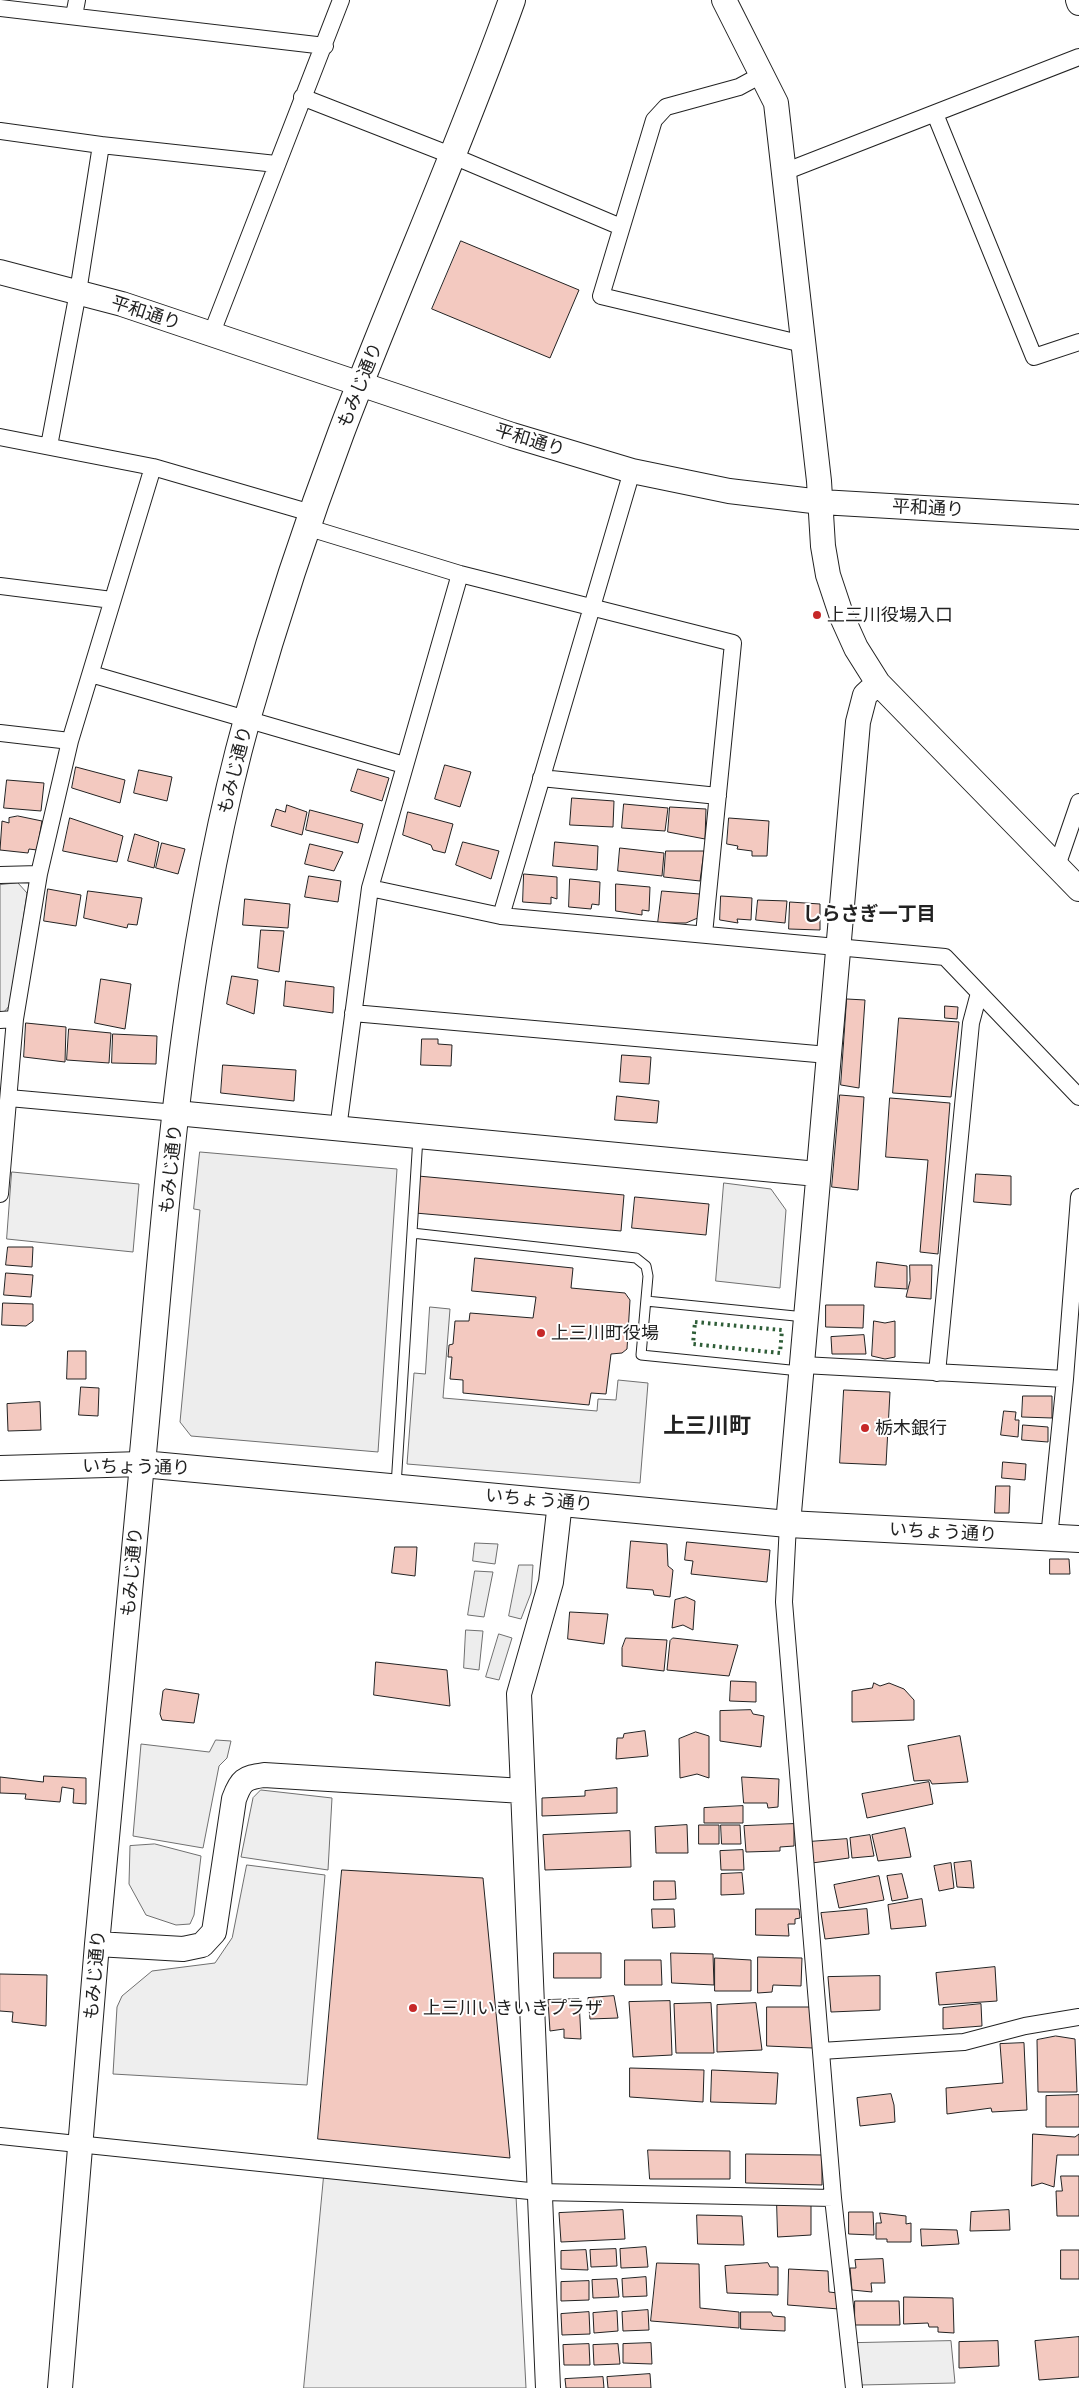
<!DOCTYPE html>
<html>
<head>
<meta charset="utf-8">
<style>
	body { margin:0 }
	canvas { display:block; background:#fff }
</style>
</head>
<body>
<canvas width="1079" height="2388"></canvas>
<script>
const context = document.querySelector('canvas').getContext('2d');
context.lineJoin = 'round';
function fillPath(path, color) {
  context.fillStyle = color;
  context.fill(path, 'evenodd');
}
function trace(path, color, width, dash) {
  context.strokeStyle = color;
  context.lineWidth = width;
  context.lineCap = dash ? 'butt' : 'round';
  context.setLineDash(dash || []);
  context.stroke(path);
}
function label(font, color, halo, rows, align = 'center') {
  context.font = font + ' Lato,"Noto Sans JP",sans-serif';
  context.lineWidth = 4;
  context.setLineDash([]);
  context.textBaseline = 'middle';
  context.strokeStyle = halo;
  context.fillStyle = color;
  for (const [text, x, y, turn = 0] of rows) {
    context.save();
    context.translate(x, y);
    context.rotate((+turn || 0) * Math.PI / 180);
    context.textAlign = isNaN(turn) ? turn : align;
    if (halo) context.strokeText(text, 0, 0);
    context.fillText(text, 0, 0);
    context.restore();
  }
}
const green = new Path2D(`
	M18,883L27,893L11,1004L3,1013H0V885Z
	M12,1172L139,1184L133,1252L7,1239Z
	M430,1307L450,1309L443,1398L597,1411L598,1399L616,1400L618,1380L648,1383L640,1483L407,1464L414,1373L425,1374Z
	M216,1740L231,1741L227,1758L219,1766L203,1848L133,1836L141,1744L209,1752Z
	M261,1790L332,1798L328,1870L241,1857L253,1798Z
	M155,1844L201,1856L194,1915L190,1924L176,1925L146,1915L129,1884L130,1846Z
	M247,1865L325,1875L307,2085L113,2074L117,2007L122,1996L152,1971L215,1963L232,1938Z
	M324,2176L516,2196L526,2388H304Z
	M951,2341L955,2383L860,2385L857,2343Z`);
fillPath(green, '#eee');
trace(green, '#6f6f6f', 1);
const parking = new Path2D(`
	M200,1152L397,1169L378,1452L191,1436L180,1422L200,1210L194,1209Z
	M724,1183L771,1189L786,1210L780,1288L716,1281Z
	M475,1543L498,1544L495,1564L473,1561Z
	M519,1565H533L531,1593L521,1619L509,1616Z
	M475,1571L493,1572L484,1617L468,1615Z
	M466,1630L483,1631L479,1670L464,1668Z
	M499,1634L512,1638L499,1680L486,1677Z`);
fillPath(parking, '#ededed');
trace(parking, '#6f6f6f', 1);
const building = new Path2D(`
	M461,241L579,290L550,358L432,309Z
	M445,765L471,772L460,807L435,799Z
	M76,767L125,780L120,803L72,788Z
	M358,769L389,778L382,801L351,791Z
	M139,770L172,777L167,801L134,793Z
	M7,780L44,783L41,811L4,808Z
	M572,798L614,801L613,827L570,825Z
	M624,804L668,808L665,831L622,828Z
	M287,805L307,812L302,835L271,826L276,809L285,812Z
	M670,807L706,809L705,839L668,832Z
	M310,810L363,824L358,843L306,830Z
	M408,812L453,824L445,853L433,850L431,845L403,835Z
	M18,816L42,821L37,850L29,849L28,853L0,850L2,821L9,823V818Z
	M70,818L123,836L117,862L63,851Z
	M729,818L769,821L767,856H752V851L737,849L738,846L727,844Z
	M135,834L159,842L154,868L128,861Z
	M463,842L499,851L491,879L456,865Z
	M555,842L598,846L597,870L553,866Z
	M162,843L185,849L178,874L156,868Z
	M310,844L343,852L334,871L305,864Z
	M620,848L664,853L662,876L618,871Z
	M666,851H704L700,881L664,877Z
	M524,874L557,877V899L551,897V904L523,902Z
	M309,876L341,881L338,902L305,897Z
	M570,879L600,882L599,905L592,904L591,909L569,907Z
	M616,884L650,887L649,911L642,910V915L616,911Z
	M48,889L81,895L76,926L44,921Z
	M88,891L142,898L137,925L128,924L127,928L84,918Z
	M662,891L700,894V917L686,923H658Z
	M721,896L752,898L751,920L737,919L738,923L720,920Z
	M245,899L290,904L288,928L243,925Z
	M758,900L787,901L785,923L756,920Z
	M790,902L820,904V930L789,929Z
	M261,930L284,931L279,972L258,968Z
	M232,976L258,980L254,1014L227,1004Z
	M101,979L131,984L125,1029L95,1023Z
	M286,981L334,987L333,1013L284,1006Z
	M847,999L865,1000L859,1088L841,1085Z
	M945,1006L958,1007L957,1019L945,1018Z
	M899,1018L959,1022L951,1097L893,1093Z
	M26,1023L66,1027L65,1062L24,1057Z
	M69,1029L111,1033L109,1063L67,1060Z
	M113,1034L157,1036L156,1064L112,1063Z
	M422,1039H438V1044L452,1045L451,1066L421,1065Z
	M622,1055L651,1057L649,1084L620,1082Z
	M223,1065L296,1070L294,1101L221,1093Z
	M840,1095L864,1097L858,1190L832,1187Z
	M617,1096L659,1101L657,1123L615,1120Z
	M890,1098L950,1103L938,1254L920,1252L928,1160L886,1157Z
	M976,1174L1011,1176V1205L974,1202Z
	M418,1176L624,1195L621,1231L415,1213Z
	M635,1197L709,1204L706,1235L632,1228Z
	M8,1247H33L32,1267L6,1265Z
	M475,1258L573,1268L571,1288L625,1293L630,1300L627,1349L622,1353L611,1354L606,1394L591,1393L589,1405L463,1393V1380L450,1379L452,1357H448L449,1345L453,1344L455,1321H469L470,1313L533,1318L536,1297L472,1291Z
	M877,1262L907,1266V1289L875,1287Z
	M910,1265H932L931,1299L906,1297L910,1281Z
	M6,1273L33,1275L31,1297L4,1295Z
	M3,1303L33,1304V1321L26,1326L2,1325Z
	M826,1305H864L863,1328L826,1327Z
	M874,1321L885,1323L895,1321V1357L885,1359L872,1356Z
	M864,1335L866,1354H832L831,1337Z
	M68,1351H86V1379H67Z
	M81,1387L99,1388L98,1416L79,1415Z
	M844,1390L890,1392L886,1465L840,1463Z
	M1023,1396H1052V1418L1022,1417Z
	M40,1402L41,1430L8,1431L7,1404Z
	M1004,1411L1016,1412L1015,1420H1019L1018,1437L1001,1435Z
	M1023,1425L1048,1427V1442L1022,1440Z
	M1003,1462L1026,1464L1025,1480L1002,1478Z
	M996,1486H1010L1009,1513H995Z
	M631,1541L667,1544L668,1566L673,1570L670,1597L654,1595L653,1590L627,1588Z
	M687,1542L770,1550L767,1582L691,1574L693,1561L685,1560Z
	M395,1547H417L415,1576L392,1573Z
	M1050,1559H1069L1070,1574H1050Z
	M686,1597L695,1601L693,1630L683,1625L672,1628L675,1600Z
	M570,1612L608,1614L604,1644L568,1639Z
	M626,1638L667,1640L664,1671L622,1666V1648Z
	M673,1638L738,1645L729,1676L667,1670L670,1641Z
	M376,1662L447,1670L450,1706L374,1695Z
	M731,1681L756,1682V1702L730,1701Z
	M874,1683L880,1686L889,1683L904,1689L914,1700V1720L852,1722V1691L872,1688Z
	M166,1689L199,1694L194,1723L162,1720L160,1714L163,1691Z
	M751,1710L753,1714L764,1716L761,1747L720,1741V1711Z
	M645,1731L648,1756L616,1759L617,1738H623L624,1734Z
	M696,1732L709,1736V1778L697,1774L680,1778L679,1739Z
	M960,1736L968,1782L932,1784L930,1780L914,1781L908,1746Z
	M44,1776L86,1778V1804L73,1803L74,1789L62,1787L60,1802L25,1799L26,1794L0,1793V1777L43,1782Z
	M742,1777L779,1779L778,1807L768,1808L767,1803H744Z
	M929,1782L933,1804L867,1818L862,1794Z
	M617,1788V1813L542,1816V1798L585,1796V1791Z
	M743,1806V1823H704V1808Z
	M794,1824V1846L780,1847V1851L746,1852L744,1826Z
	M687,1825L688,1853H656L655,1827Z
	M699,1825H719V1844H699Z
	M721,1825H740L741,1844H722Z
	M905,1828L911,1857L878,1861L872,1835Z
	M630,1831L631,1867L545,1870L543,1835Z
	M870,1835L874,1856L852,1858L850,1838Z
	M847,1839L849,1858L812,1863L808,1842Z
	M743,1850L744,1870H721L720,1851Z
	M971,1861L974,1888L957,1887L954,1863Z
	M951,1863L954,1888L939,1891L934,1866Z
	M342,1870L483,1878L510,2158L318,2139Z
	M742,1873L744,1894L721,1895V1874Z
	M902,1874L908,1898L892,1901L887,1876Z
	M879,1876L884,1900L839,1908L834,1885Z
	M654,1881H675L676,1899L654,1900Z
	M922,1899L926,1926L891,1929L888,1905Z
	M652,1909H674L675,1927L653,1928Z
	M756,1909H799L800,1918L795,1919V1924H788L789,1936L756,1935Z
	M867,1909L869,1934L825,1939L821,1913Z
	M554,1953H601V1978H554Z
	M671,1953L713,1954L714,1985L672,1983Z
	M758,1957L802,1958L801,1986L773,1985L772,1992L758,1993Z
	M715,1958L751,1960V1991H715Z
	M625,1960H661L662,1985H625Z
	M995,1967L997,2001L939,2005L936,1973Z
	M0,1974L47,1975L46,2026L12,2022L13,2012L0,2011Z
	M880,1976V2010L831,2012L828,1977Z
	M614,1996L618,2018L590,2019L588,1998Z
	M579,1999L581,2039L564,2038V2029L550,2031L548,2000Z
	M670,2001L672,2055L633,2057L629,2002Z
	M711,2003L714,2053H676L674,2004Z
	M756,2003L762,2050L717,2052V2005Z
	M981,2004L982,2026L943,2029V2008Z
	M767,2007H812L813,2048L767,2046Z
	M1056,2036L1075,2039L1077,2092H1038L1037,2040Z
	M1024,2043L1027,2110L992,2112L991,2108L947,2114L946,2088L1003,2083L1000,2044Z
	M630,2068L704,2070L703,2102L630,2097Z
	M712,2070L778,2073L776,2104L711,2102Z
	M891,2094L894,2105L895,2122L860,2126L857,2098Z
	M1079,2095V2127H1046V2096Z
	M1033,2134L1075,2137L1079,2134V2155H1057L1054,2187L1042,2183L1032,2186Z
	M648,2150L730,2151V2179H650Z
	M746,2154L822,2155V2185L746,2183Z
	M1061,2176H1079V2216H1057L1056,2191H1062Z
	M777,2203L811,2204V2235L778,2237Z
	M623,2210L625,2239L561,2242L559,2213Z
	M1009,2210L1010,2230L970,2231L971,2212Z
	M849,2212H873L874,2235L849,2234Z
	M880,2213L906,2216V2224L911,2223V2242H887V2239H876V2223H881Z
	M697,2215L742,2216L744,2245L698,2244Z
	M921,2229L957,2230L959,2244L922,2246Z
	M646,2247L648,2267L621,2268L620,2249Z
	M616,2249L617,2266L591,2267L590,2250Z
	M586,2250L588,2270L561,2269V2251Z
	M1061,2250H1079V2279H1061Z
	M883,2259L885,2283H871L872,2292L852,2290L850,2268H856L855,2260Z
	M657,2263L699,2264L700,2308L739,2312V2328L651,2321Z
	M768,2263L770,2267H778V2295L727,2293L725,2266Z
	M789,2269L828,2271L829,2292L838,2293L839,2309L788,2305Z
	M646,2277L647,2296L623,2297L622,2279Z
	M617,2279L619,2297L593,2298L592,2280Z
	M589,2281V2300L561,2301V2282Z
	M904,2297L953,2298L954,2333L938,2332V2327H929L928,2323L904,2324Z
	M855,2301H899L900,2325H855Z
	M648,2310L649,2330L623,2331L622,2312Z
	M617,2311L618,2331L594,2333L593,2313Z
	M589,2312L590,2334L562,2335L561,2314Z
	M741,2312H771L773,2316L785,2317V2331L741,2329Z
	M1079,2337V2377L1039,2380L1035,2341Z
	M998,2341L999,2366L959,2368V2342Z
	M651,2343L652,2364L623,2363V2344Z
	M589,2344L590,2365H564L563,2345Z
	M618,2344L620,2364L594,2365L593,2345Z
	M650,2374L651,2388H608L607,2377Z
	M603,2377L604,2388H566L565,2379Z`);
fillPath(building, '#f3c9c0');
trace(building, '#222', 1);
const lane = new Path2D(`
	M412,1233L636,1258L646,1266L648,1276L641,1355L800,1371
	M646,1301L805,1317
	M396,1486L418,1137`);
const street = new Path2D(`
	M0,8L325,46
	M74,16L77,0
	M763,74L739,87L666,107L654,120L601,296L803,344
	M302,97L453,156L621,227
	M935,114L1034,357L1079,342
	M0,131L101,145L276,164
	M784,172L1079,57
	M211,335L341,0
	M0,437L153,467L311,513
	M49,446L78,292L101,145
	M306,527L460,574L733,643L704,934
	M0,586L112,600
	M91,674L404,765
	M0,733L70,741
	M541,778L718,796
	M1057,866L1079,802
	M0,875L39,874
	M370,888L501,916L945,957L1079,1097
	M501,916L632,471
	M353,1013L828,1055
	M0,1020L15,1019
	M9,1098L176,1113
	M338,1129L370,888L460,574
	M0,1194L15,1019L39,874L70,741L153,467
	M803,1365L1065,1379
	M937,1373L971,1023L979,993
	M788,1524L784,1602L833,2198L854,2388
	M1049,1538L1065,1379L1079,1197
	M821,2051L964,2042L1025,2026L1079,2017
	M0,2136L539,2192L833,2198`);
const secondary = new Path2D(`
	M724,0L776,103L819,481L823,546L828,575L842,617L856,648L878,683L1079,889
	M1078,0L1079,3
	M0,272L122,304L512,435L632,471L729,491L821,502L1079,517
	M176,1113L817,1174
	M0,1468L142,1464L97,1944L60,2388
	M788,1524L858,722L865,695L878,683
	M97,1944L183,1949L202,1945L214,1932L234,1799C241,1780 244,1778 264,1775L523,1791
	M548,2388L519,1694L551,1582L560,1502`);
const primary = new Path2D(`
	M512,0C460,146 396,288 341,433C306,526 275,621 248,716C180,960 166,1213 142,1464L788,1524L1079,1539`);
trace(lane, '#222', 11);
trace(street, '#222', 18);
trace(secondary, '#222', 26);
trace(primary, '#222', 28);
trace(lane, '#fff', 9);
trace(street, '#fff', 16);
trace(secondary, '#fff', 24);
trace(primary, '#fff', 26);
trace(new Path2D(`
	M695,1322L782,1330L780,1353L693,1344Z`), '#2f5e38', 4, [2.5, 4]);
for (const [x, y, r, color] of [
	[817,615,5,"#c62828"],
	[541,1333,5,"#c62828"],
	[865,1428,5,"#c62828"],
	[413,2008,5,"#c62828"]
]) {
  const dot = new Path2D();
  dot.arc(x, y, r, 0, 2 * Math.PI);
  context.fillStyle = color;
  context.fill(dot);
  trace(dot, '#fff', 2);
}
label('18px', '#222', '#fff', [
	["平和通り",146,313,18],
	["もみじ通り",360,385,-68],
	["平和通り",530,440,17],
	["平和通り",928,508,3],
	["もみじ通り",235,770,-76],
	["もみじ通り",171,1169,-84],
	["いちょう通り",136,1467,1],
	["いちょう通り",539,1500,5],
	["いちょう通り",943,1532,3],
	["もみじ通り",132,1572,-85],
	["もみじ通り",95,1975,-85]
]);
label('18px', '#222', '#fff', [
	["上三川役場入口",827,615],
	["上三川町役場",551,1333],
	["栃木銀行",875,1428],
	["上三川いきいきプラザ",423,2008]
], 'left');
label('bold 19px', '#222', '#fff', [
	["しらさぎ一丁目",869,914]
]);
label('bold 22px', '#222', '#fff', [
	["上三川町",707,1426]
]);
</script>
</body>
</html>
